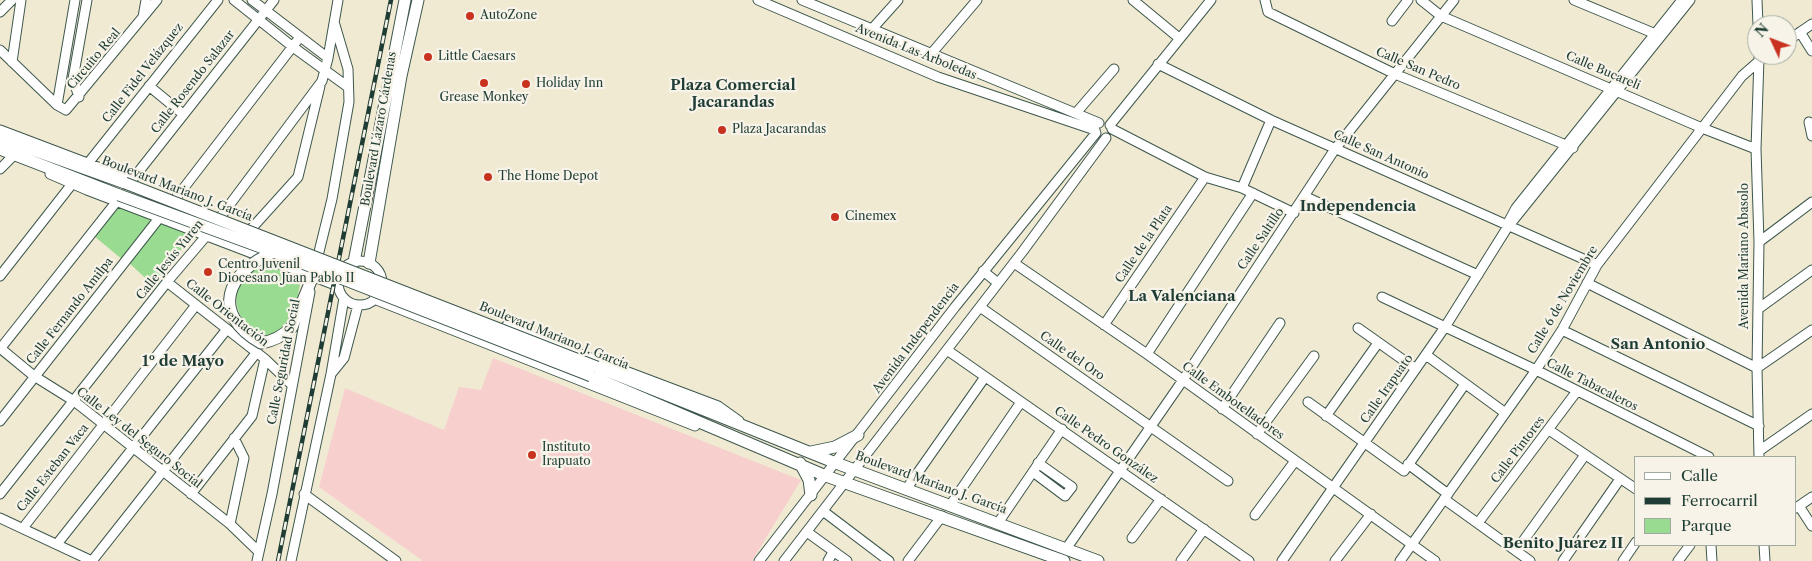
<!DOCTYPE html>
<html>
<head>
<meta charset="utf-8">
<style>
	body { margin:0 }
	#map { position:relative; width:1812px; height:561px; overflow:hidden; background:#f0ead3; font-family:"Libre Caslon Text",serif }
	canvas { display:block }
	.legend { position:absolute; left:1634px; top:456px; width:162px; height:90px; box-sizing:border-box; background:#f7f3e8; border:1px solid #a1aaa0; margin:0; padding:6px 9px; list-style:none; font-size:15px; color:#1f3d34 }
	.legend li { display:flex; align-items:center; gap:10px; height:25px }
	.legend b { width:25px; border:1px solid #a1aaa0 }
	.north { position:absolute; left:1747px; top:15px; width:50px; height:50px; box-sizing:border-box; background:#f7f3e8; border:1px solid #a1aaa0; border-radius:50%; rotate:313deg; font-size:14px; font-weight:700; line-height:20px; text-align:center; color:#1f3d34 }
	.north::after { content:''; display:block; margin:auto; width:18px; height:22px; background:#c8321e; clip-path:polygon(50% 0,100% 100%,50% 72%,0 100%) }
</style>
</head>
<body>
<div id="map">
<canvas width="1812" height="561"></canvas>
<ul class="legend">
<li><b style="height:6px;background:#fff"></b>Calle</li>
<li><b style="height:6px;background:#1f3d34"></b>Ferrocarril</li>
<li><b style="height:14px;background:#9adb92"></b>Parque</li>
</ul>
<div class="north">N</div>
</div>
<script>
const context = document.querySelector('canvas').getContext('2d');
context.lineJoin = 'round';
function fillPath(path, color) {
  context.fillStyle = color;
  context.fill(path, 'evenodd');
}
function trace(path, color, width, dash) {
  context.strokeStyle = color;
  context.lineWidth = width;
  context.lineCap = dash ? 'butt' : 'round';
  context.setLineDash(dash || []);
  context.stroke(path);
}
function label(font, color, halo, rows, align = 'center') {
  context.font = font + ' "Libre Caslon Text",serif';
  context.lineWidth = 4.5;
  context.setLineDash([]);
  context.textBaseline = 'middle';
  context.strokeStyle = halo;
  context.fillStyle = color;
  for (const [text, x, y, turn = 0] of rows) {
    context.save();
    context.translate(x, y);
    context.rotate((+turn || 0) * Math.PI / 180);
    context.textAlign = isNaN(turn) ? turn : align;
    if (halo) context.strokeText(text, 0, 0);
    context.fillText(text, 0, 0);
    context.restore();
  }
}
fillPath(new Path2D(`
	M493,358L801,480L752,561H423L319,487L345,388L444,430L459,387L481,390Z`), '#f7d0ce');
fillPath(new Path2D(`
	M118,205L152,219L123,260L94,236Z
	M159,222L192,236L153,285L128,262Z
	M271,265L301,279L297,300L286,329C282,331 277,334 272,335C242,342 210,276 271,265Z`), '#9adb92');
const minor = new Path2D(`
	M234,0L293,47L348,87
	M252,0L328,58
	M758,0L938,77L1095,130
	M802,0L1099,123
	M1133,0L1179,38
	M1265,0L1268,12L1395,74L1573,148
	M1421,0L1441,16L1702,128L1756,149
	M1574,0L1658,35
	M1757,0L1758,25
	M0,12L12,0
	M143,17L146,0
	M1392,21L1408,0
	M872,29L898,0
	M1800,32L1812,51
	M1787,41L1812,24
	M0,50L57,105L66,110L157,0
	M931,54L977,0
	M1759,58L1756,149L1759,242L1757,368L1759,457
	M12,62L21,0
	M1158,64L1271,120L1597,265
	M149,86L183,114
	M79,97L73,79L87,0
	M57,105L75,0
	M1076,113L1114,69
	M1809,122L1812,136
	M1110,125L1211,0
	M1112,129L1205,177L1242,188L1294,213
	M0,130L132,180
	M89,162L218,0
	M0,169L13,156
	M50,174L87,190L338,286
	M132,180L274,0
	M1242,188L1271,120
	M1304,196L1478,275
	M176,198L300,37
	M1509,221L1516,208L1682,0
	M252,228L298,177L320,86
	M1759,242L1812,202
	M338 283a22 22 0 1 1 44 0a22 22 0 1 1-44 0Z
	M1014,263L1147,354L1435,561
	M316,264L332,199L349,102L348,69L335,25
	M983,271L998,283
	M0,276L72,184
	M167,282L265,359L292,385
	M1587,283L1757,368L1812,330
	M1382,297L1536,370L1709,457
	M374,299L695,426
	M980,307L1228,481
	M1758,309L1812,270
	M1104,325L1205,177
	M506,326L718,406L739,421
	M1358,328L1416,369
	M1562,330L1759,426
	M0,348L34,376L74,401L230,524L259,552
	M0,349L117,201
	M947,350L1249,561
	M1147,354L1253,193
	M1426,355L1504,412
	M331,374L344,358L358,305
	M1308,402L1404,471L1465,384
	M1222,409L1280,323
	M1326,416L1378,343
	M0,421L160,217
	M1549,430L1636,489
	M1257,434L1314,356
	M1759,451L1812,414
	M1408,464L1448,494
	M1033,472L1065,496L1072,487L1038,463
	M907,488L985,377
	M0,494L167,282L207,235L322,81L328,58L338,0
	M191,494L252,416L265,359
	M304,494L396,561
	M1444,499L1530,561
	M951,504L1021,402
	M1799,506L1812,526
	M1796,508L1812,497
	M823,511L889,561
	M1255,515L1295,461
	M0,518L92,561
	M998,523L1062,429
	M1478,523L1577,391
	M230,524L244,458L234,438
	M23,528L196,305
	M807,532L847,561
	M1132,538L1161,499
	M57,544L227,329
	M1711,545L1712,561
	M1764,545L1765,561
	M1066,549L1183,380L1335,149L1454,0
	M1516,551L1585,455
	M92,561L257,352
	M257,561L272,494L310,292
	M291,561L331,374L344,298
	M759,561L955,307L1096,133
	M784,561L1023,251L1106,138
	M828,561L833,552
	M908,561L942,516
	M1181,561L1204,529
	M1282,561L1445,327L1507,228L1690,0
	M1335,561L1371,514
	M1400,561L1536,370L1562,330L1597,265L1742,76L1766,55
	M1563,561L1620,479
	M1623,561L1636,542
	M1678,561L1690,545`);
const major = new Path2D(`
	M0,138L125,183
	M0,149L119,195
	M354,262L405,0
	M369,263L401,76L418,0
	M292,327L313,276
	M597,367L836,463L1098,561
	M591,376L826,476L1064,561
	M811,452L835,447L858,435
	M800,463L809,480L811,495`);
trace(minor, '#3e574c', 11);
trace(major, '#3e574c', 13);
trace(minor, '#fff', 9);
trace(major, '#fff', 11);
const rail = new Path2D(`
	M278,561L391,0`);
trace(rail, '#1f3d34', 4.5);
trace(rail, '#f7f3e8', 2.5, [8]);
const majorBridge = new Path2D(`
	M125,183L597,367
	M119,195L274,252L591,376
	M274,252C226,272 210,314 261,343C274,341 283,336 292,327`);
trace(majorBridge, '#3e574c', 13, []);
trace(majorBridge, '#fff', 11);
for (const [x, y, r, color] of [
	[470,16,5,"#c8321e"],
	[428,57,5,"#c8321e"],
	[484,83,5,"#c8321e"],
	[526,84,5,"#c8321e"],
	[722,130,5,"#c8321e"],
	[488,177,5,"#c8321e"],
	[835,217,5,"#c8321e"],
	[208,272,5,"#c8321e"],
	[532,455,5,"#c8321e"]
]) {
  const dot = new Path2D();
  dot.arc(x, y, r, 0, 2 * Math.PI);
  context.fillStyle = color;
  context.fill(dot);
  trace(dot, '#f7f3e8', 2);
}
label('12px', '#1f3d34', '#f7f3e8', [
	["AutoZone",480,16],
	["Little Caesars",438,57],
	["Holiday Inn",536,84],
	["Grease Monkey",484,98,"center"],
	["Plaza Jacarandas",732,130],
	["The Home Depot",498,177],
	["Cinemex",845,217],
	["Centro Juvenil",218,265],
	["Diocesano Juan Pablo II",218,279],
	["Instituto",542,448],
	["Irapuato",542,462]
], 'left');
label('12px', '#1f3d34', '#f7f3e8', [
	["Avenida Las Arboledas",916,52,22],
	["Circuito Real",94,59,-50],
	["Calle San Pedro",1418,69,23],
	["Calle Bucareli",1603,71,23],
	["Calle Fidel Velázquez",143,73,-52],
	["Calle Rosendo Salazar",193,82,-52],
	["Boulevard Lázaro Cárdenas",379,129,-80],
	["Calle San Antonio",1381,155,24],
	["Boulevard Mariano J. García",177,189,21],
	["Calle Saltillo",1261,239,-56],
	["Calle de la Plata",1144,244,-56],
	["Avenida Mariano Abasolo",1745,256,-90],
	["Calle Jesús Yuren",170,260,-51],
	["Calle 6 de Noviembre",1563,300,-59],
	["Calle Fernando Amilpa",70,311,-52],
	["Calle Orientación",227,313,38],
	["Boulevard Mariano J. García",554,336,22],
	["Avenida Independencia",916,338,-53],
	["Calle del Oro",1072,356,35],
	["Calle Seguridad Social",284,362,-79],
	["Calle Tabacaleros",1592,385,27],
	["Calle Irapuato",1387,389,-55],
	["Calle Embotelladores",1233,401,36],
	["Calle Ley del Seguro Social",139,438,38],
	["Calle Pedro González",1106,445,35],
	["Calle Pintores",1518,450,-53],
	["Calle Esteban Vaca",53,468,-52],
	["Boulevard Mariano J. García",931,483,20]
]);
label('bold 15px', '#1f3d34', '#f7f3e8', [
	["Plaza Comercial",733,86],
	["Jacarandas",733,103],
	["Independencia",1358,207],
	["La Valenciana",1182,297],
	["San Antonio",1658,345],
	["1º de Mayo",183,362],
	["Benito Juárez II",1563,544]
]);
</script>
</body>
</html>
